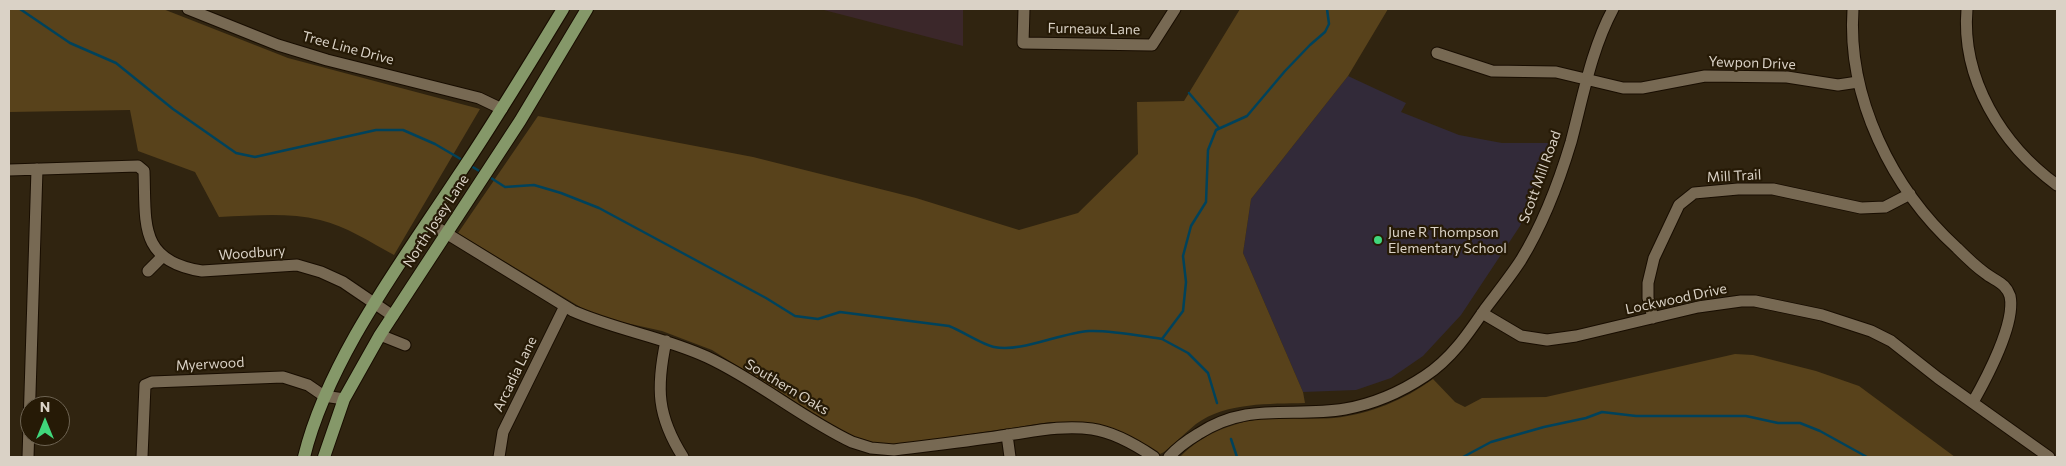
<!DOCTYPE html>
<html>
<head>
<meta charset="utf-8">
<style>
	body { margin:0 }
	#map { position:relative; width:2066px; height:466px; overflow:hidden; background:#302410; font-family:Commissioner,sans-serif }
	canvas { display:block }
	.frame { position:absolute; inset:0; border:10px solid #dad2c6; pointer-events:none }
	.north { position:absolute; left:20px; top:396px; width:50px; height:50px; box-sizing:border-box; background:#261a06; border:1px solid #6e6453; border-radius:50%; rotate:0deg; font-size:14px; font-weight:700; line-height:20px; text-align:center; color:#dad2c6 }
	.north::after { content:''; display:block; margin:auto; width:18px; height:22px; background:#40d77c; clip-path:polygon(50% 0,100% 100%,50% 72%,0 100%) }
</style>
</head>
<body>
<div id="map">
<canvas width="2066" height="466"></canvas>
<div class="frame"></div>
<div class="north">N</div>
</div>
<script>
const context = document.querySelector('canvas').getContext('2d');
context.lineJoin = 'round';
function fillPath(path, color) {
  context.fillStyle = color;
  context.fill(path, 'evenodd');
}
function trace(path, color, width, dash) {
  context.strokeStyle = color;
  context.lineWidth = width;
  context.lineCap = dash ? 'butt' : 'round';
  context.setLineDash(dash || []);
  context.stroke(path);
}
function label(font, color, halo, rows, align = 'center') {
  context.font = font + ' Commissioner,sans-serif';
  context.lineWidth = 4.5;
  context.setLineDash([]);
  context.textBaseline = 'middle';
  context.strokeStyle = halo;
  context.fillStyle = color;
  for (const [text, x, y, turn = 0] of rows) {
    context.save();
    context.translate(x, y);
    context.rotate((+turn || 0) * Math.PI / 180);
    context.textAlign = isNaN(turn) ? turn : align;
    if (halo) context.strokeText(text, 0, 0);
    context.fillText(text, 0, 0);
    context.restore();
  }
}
fillPath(new Path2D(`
	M820,9H963V46Z`), '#3b272a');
fillPath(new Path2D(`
	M1348,76L1406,103L1401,112L1459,135L1502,143H1549L1537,187L1520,226L1461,315L1423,356L1391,378L1356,390L1303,392L1243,253L1251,199Z`), '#322a39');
fillPath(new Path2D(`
	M9,9H163L288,58L480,109L394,255C370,242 346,226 320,220C287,212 253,216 219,217L195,172L138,151L130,110L9,112Z
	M1240,9H1388L1348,76L1251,199L1243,253L1303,392L1305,403C1270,404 1226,402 1196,424C1185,433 1175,443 1164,452L1158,455L1085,423L1050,422L905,444H879L846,434L712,350L662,331L595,316L458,233L538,116L753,157L916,198L1019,230L1078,213L1138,154L1137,102L1184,101Z
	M1735,354L1753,355L1816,371L1859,386L1955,457H1180C1201,435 1231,423 1261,419C1285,416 1310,420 1334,418C1370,414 1404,400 1433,379L1455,402L1465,407L1482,398L1546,397Z`), '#58421b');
trace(new Path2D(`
	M20,9L70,43L116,63L173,109L236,153L255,157L376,130H403L435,144L464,161
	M1189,93L1219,128
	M471,166L481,172
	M488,176L505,187L534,185L561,193L599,208L766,298L795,316L818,319L840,312L949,326C962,331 983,345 994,347C1020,353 1060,333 1089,331C1110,330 1141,336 1162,339L1183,311L1186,282L1183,256L1191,226L1206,202L1208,150L1216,130L1247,116L1285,71L1310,45L1325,32L1329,24L1327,9
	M1162,339L1188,353L1208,373L1217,403
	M1231,439L1237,457
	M1463,457L1491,442L1544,427L1586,418L1602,412L1636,416H1746L1778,423H1800L1820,431L1867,457`), '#00425b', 2.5);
const minor = new Path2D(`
	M188,9L278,45L327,60L479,98L502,109
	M1024,9L1023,43L1152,45L1175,9
	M1853,9C1847,98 1892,189 1957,248C1966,257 1975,266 1985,273C1991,278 1999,281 2004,286C2006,288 2009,293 2010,296C2016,323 1986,379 1973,402
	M1967,9C1961,79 2002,145 2057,185
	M1437,53L1492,71L1556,72L1623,88H1642L1705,76L1787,77L1838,85L1858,82
	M9,170L138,166L144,171C146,223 138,261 202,271L297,265L321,272L343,282L393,316
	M428,222L573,311C616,330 664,337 707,357C757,380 803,419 852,442L871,448L894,450C932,445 970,441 1008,435C1036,431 1063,425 1092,429C1114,432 1136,445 1154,457
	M148,271L163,256
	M1482,313L1521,336L1547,340L1576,336L1698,307L1741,301H1755L1822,315L1871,331L1891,341L1938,378L2049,457
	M1653,318L1648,298V283L1654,258L1679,205L1694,193L1738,189H1773L1861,208L1885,207L1910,194
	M380,335L405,345
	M666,341C656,388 657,416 683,457
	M1007,435L1010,457
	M28,457L37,169
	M142,457L145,385L152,382L283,377L308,385L324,396L344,399
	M499,457L503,432L565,306
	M1169,457C1177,448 1188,440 1198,434C1248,401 1292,418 1345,409C1373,404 1401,392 1425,376C1451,359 1468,334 1485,309C1497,293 1510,277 1521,260C1543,224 1559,182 1571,142C1583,97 1591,50 1613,9`);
const major = new Path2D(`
	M304,457C328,359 403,260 458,176C495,121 529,65 563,9
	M324,457L344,399L380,335L520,121L587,9`);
trace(minor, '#180d00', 13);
trace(major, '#180d00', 14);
trace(minor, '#776953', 11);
trace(major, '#859869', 12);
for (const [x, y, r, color] of [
	[1378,240,5,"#40d77c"]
]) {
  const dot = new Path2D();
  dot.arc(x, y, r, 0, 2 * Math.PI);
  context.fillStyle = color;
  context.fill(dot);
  trace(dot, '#261a06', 2);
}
label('14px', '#dad2c6', '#261a06', [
	["Furneaux Lane",1094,29,1],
	["Tree Line Drive",348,48,15],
	["Yewpon Drive",1752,63,2],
	["Mill Trail",1734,176,-3],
	["Scott Mill Road",1540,177,-70],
	["North Josey Lane",436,221,-57],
	["Woodbury",252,253,-4],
	["Lockwood Drive",1676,299,-12],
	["Myerwood",210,364,-3],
	["Arcadia Lane",515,374,-64],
	["Southern Oaks",787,387,31]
]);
label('14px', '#dad2c6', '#261a06', [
	["June R Thompson",1388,232],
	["Elementary School",1388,248]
], 'left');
</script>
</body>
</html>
